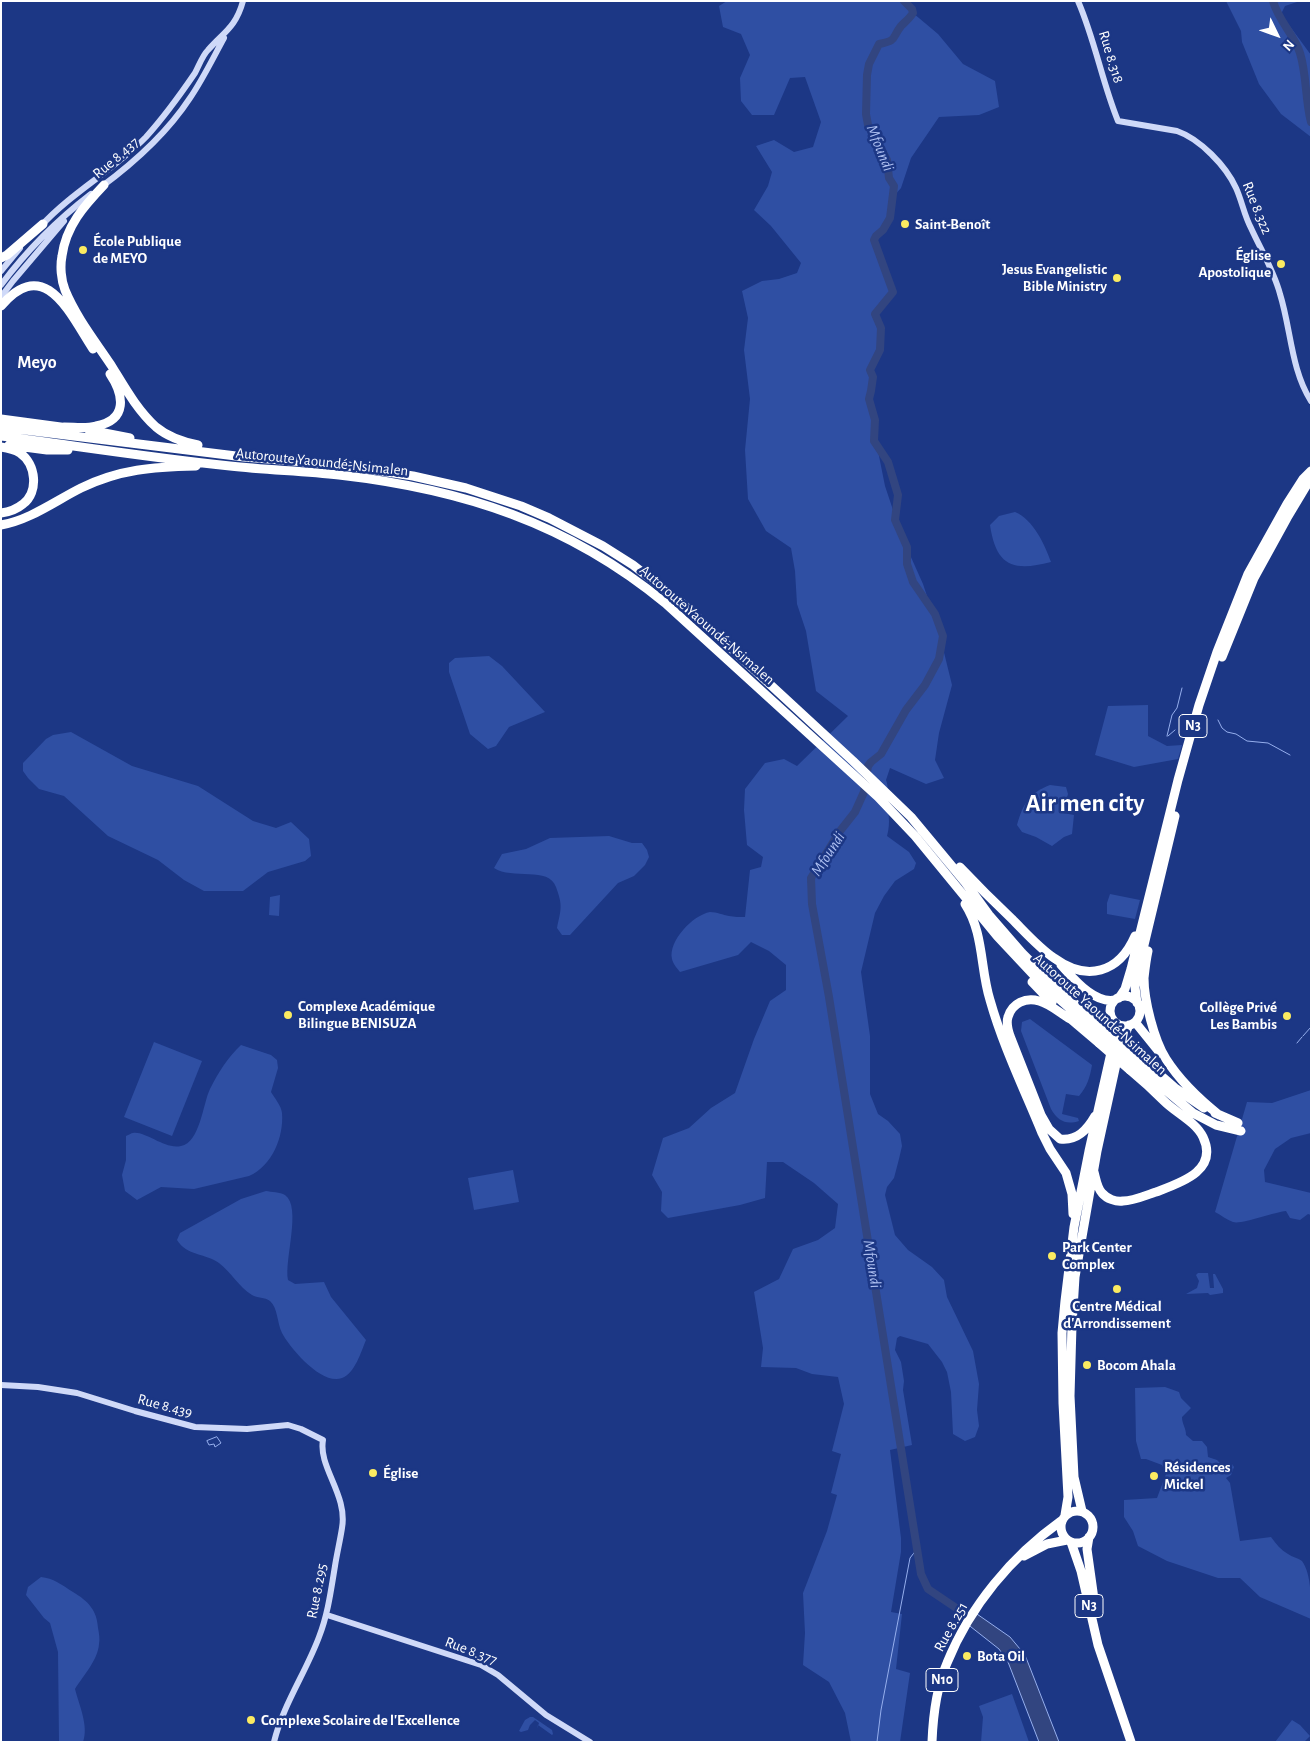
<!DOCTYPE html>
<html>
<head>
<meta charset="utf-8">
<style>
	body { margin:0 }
	#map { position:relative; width:1312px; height:1743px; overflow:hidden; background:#1c3785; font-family:"Alegreya Sans",sans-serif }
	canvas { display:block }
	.frame { position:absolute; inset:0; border:2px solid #fff; pointer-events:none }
	.north { position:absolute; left:1252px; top:10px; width:50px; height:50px; -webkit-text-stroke:4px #1c3785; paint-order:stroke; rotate:132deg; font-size:14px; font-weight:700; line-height:20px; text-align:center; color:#fff }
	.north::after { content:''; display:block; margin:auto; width:18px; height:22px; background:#fff; clip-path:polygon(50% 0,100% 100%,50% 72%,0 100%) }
</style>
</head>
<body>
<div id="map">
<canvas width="1312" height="1743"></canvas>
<div class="frame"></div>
<div class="north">N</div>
</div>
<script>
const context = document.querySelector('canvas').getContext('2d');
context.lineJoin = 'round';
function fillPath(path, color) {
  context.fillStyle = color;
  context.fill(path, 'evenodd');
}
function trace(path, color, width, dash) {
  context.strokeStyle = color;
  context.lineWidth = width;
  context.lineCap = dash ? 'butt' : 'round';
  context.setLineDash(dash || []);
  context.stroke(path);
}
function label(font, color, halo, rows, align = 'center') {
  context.font = font + ' "Alegreya Sans",sans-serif';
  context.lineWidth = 5;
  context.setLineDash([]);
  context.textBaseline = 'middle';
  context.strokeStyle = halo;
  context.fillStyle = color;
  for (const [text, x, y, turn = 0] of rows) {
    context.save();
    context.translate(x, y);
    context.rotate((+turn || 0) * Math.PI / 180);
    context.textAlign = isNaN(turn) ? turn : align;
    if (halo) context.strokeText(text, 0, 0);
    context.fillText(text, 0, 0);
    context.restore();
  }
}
fillPath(new Path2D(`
	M727,1H904L912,9L913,13L938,34L963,64L995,81L999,107L979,115L939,117L911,158L901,188L893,197L890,218L883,230L876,236L874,240L893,292L875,314L881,328L880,350L870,370L878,451L885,486L902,537L923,584L939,632L952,685L939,733L935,760L944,778L926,784L890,768L886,780C889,788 887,792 887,800C888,813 891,822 887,836L909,852L916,863L914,869L895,881L884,896L875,913L861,972L870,1036V1094L878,1114L888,1121L900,1134L902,1146L899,1159L894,1178L887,1187L885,1195L895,1235L908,1250L932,1267L944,1280L947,1297L973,1351L979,1384L977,1410L979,1426L975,1437L965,1441L953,1434L951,1392L947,1372L942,1362L928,1344L900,1336L897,1338L895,1350L901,1362L904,1381L903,1390L912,1445L890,1450L901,1538V1552L891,1612L902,1614L896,1669L910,1673L900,1742H851L845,1713L829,1682L803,1665L805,1633L803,1593L827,1531L837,1495L831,1493L841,1454L832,1451L844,1404L838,1377L812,1374L796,1368L761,1367L763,1348L754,1292L779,1279L793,1249L818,1240L835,1228L838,1204L814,1183L783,1162H767L765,1198L740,1205L668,1218L661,1211L662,1192L652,1175L663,1138L689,1128L711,1108L735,1093L754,1039L770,1001L786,990V965L769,951L751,942L738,955L680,972C677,968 673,964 672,959C668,941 693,915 710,912C717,912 723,915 729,916C734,917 740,917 745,917L750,870L761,867L763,857L747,845L744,810L745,789L765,763L784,759L797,766L848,716L816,691L806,631L797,604L795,571L791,548L766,531L748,499L745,450L750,399L744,350L748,318L742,291L762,281L779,279L797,273L801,263L771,226L754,210L768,186L772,172L756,146L774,140L794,152L813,147L821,122L805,77L790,78L774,115H752L741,101L740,78L750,55L741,34L723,27L719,6Z
	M1226,1H1300L1285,6L1281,14L1311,55V137L1281,114L1259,84L1242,42L1241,31Z
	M1015,512C1033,519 1045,545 1051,562C1013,572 996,566 990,525L999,516Z
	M489,656L502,666L545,712L509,727L496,746L488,749L470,734L449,672V663L455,658Z
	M1148,705V736L1167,746L1182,745L1178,759L1134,767L1095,755L1108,706Z
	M71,732L132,766L198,786L253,821L276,828L291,822L309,839L311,856L305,861L268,872L243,891H204L184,880L158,860L108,836L64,796L39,789L28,778L23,771V763L46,739L53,735Z
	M1050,785L1066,787L1068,794L1063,813L1074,815L1072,834L1064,837L1052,846L1036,837L1022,832L1017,825C1023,804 1029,793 1050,785Z
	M609,836L632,843H642L647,850L649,857L645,865L634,876L618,883L570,935H562L557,928C561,909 563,906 556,887C549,866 512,880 494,868L502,854L526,849L550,838Z
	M1110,894L1140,900L1135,919L1107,914V903Z
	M280,895L279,916L269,915L270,897Z
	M1030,1019L1092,1065C1090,1077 1087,1087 1079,1096L1066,1094L1062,1114L1078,1118L1079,1121C1066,1125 1058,1121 1051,1109L1021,1031L1022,1022Z
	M154,1042L202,1061L172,1136L124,1117Z
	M241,1045L271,1055L277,1060L278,1068L271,1092C275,1099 281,1105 282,1113C284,1137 272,1166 249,1176L194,1189L161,1187L137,1200L125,1191L122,1175L126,1160V1136C129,1135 131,1133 133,1133C146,1131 165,1150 181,1146C200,1143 203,1103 210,1089C218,1073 228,1057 241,1045Z
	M1311,1090V1133L1291,1138L1275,1149L1264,1170L1265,1182L1311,1193V1215L1308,1214L1300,1220L1290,1218L1286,1211C1274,1212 1241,1225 1233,1222C1227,1220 1221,1215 1215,1212L1247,1102L1272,1103Z
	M513,1170L519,1202L474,1210L468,1178Z
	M266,1191C271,1192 280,1192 285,1195C302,1207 284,1260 288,1280L295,1284L324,1282L331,1297L366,1340C361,1352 355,1373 342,1378C322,1386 290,1348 282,1333C277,1323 278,1308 270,1301C265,1297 257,1298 252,1295C239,1287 231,1272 219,1263C205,1253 187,1256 177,1240L180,1233L241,1199Z
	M1198,1273H1208L1210,1288H1214L1213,1274H1215L1223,1289V1293L1210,1295L1208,1293L1186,1294L1197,1288L1199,1281L1196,1275Z
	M1165,1387L1179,1392L1181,1398L1191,1408L1182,1417C1182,1424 1186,1428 1186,1435L1193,1441H1202L1207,1447L1208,1457L1217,1460L1223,1466H1230L1232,1464L1234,1467L1231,1475L1226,1478L1230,1483L1240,1541L1271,1537C1276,1544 1281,1550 1288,1554C1292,1557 1298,1558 1302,1561C1312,1575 1311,1602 1311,1619L1260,1597L1240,1578H1218L1167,1561L1138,1546L1133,1531L1124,1517V1500L1157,1498L1166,1474L1162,1465L1146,1459H1141L1136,1441L1135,1388Z
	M41,1577C53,1578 62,1585 73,1592C88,1601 97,1610 98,1628C99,1633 100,1639 99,1644C98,1660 83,1676 75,1689C79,1705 89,1726 83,1742H59L58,1652L50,1623L44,1618L26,1595L28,1587Z
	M1012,1694L1029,1742H981L983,1717L979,1706Z
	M530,1717H533L552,1730L553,1734L552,1735L538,1725L537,1729L539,1723L535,1720L530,1725L528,1730L521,1732L519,1731L525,1720Z
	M1292,1720L1300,1725L1310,1736L1304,1742H1275Z`), '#2f4fa3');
const water = new Path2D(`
	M974,1612L1010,1637L1025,1655L1059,1742H1039L1008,1662L999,1649L966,1623Z`);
fillPath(water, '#324580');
trace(water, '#96afed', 1);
trace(new Path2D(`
	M1218,720L1222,728L1227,732L1236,734L1247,741L1268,743L1290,755
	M1167,736L1172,715L1177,708L1182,688
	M1168,736L1175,730
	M1303,1036L1311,1027
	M1297,1043L1302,1037
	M217,1437L221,1443L215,1447L214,1444L209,1445L207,1441Z
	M877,1742L881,1710L910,1558L917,1549`), '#96afed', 1);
trace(new Path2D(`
	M904,1L912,9L913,13C910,18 905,22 901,26C891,39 898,40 879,44L869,64L867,75L866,114L868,125L887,160L889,178L894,186L890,218L883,230L876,236L874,240L893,292L875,314L881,328L880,350L870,370L873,377L871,391L869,399L875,420L874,441L888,462L898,495L895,520L907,547V564L913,582L935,614L943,636L939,659L925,685L906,710L881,754L871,762L868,766L864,792L855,812L840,831L811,878L812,904L829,997L921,1574L928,1589L974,1620
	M1273,1C1278,20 1295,36 1300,53C1307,76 1305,99 1311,122`), '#324580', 8);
trace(new Path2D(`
	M1078,1C1095,40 1102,82 1118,121L1177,131C1200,139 1226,166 1236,188C1242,201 1244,215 1251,228C1261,250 1274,271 1280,294C1291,329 1291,370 1311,401
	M101,187C135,162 167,133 190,98C203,79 213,58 224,38
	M41,226C72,192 114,170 146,137C164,117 180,95 195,73C199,66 202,56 208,50C224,32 236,27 243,1
	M1,271L20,248
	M1,285C27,250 56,221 91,194
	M1,297L13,281L64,221
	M1,1385L38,1387L77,1393L135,1411L195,1427L247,1429L288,1425L301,1429L323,1440C318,1467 348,1495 342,1528C340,1541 337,1553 335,1566C331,1590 328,1614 319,1637C306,1672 283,1705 274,1742
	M327,1615L481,1665L498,1675L546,1715L590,1742`), '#cfd9f8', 6);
trace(new Path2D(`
	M104,185C84,206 66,226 62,256C60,266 61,280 65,290C76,317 95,341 111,365C124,386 137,410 156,427C168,437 183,442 198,445
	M1,258L7,255L43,224
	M1,306C45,254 70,314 93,349
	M1,419L68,428
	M1,427L244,457L341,465L413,476L466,488L521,506L549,518L603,546L633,565L683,604L853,761L911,817L965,882L989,915L1022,953L1061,992L1104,1028
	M64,427C75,427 86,429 96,426C128,420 124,395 110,374
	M89,430L130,438
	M1,436C77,446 153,458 230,466C266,470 303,471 339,475C462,489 568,523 665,603L878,797L915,836L997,936L1041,983L1101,1036
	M9,445L47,450H68
	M1,447C8,448 14,449 20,453C36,464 39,492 23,504C17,509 9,512 1,513
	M1,525C30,520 55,501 81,488C120,469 153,467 196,466
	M1222,657L1254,578L1287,518L1311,478
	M960,867C977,885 994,902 1012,919C1025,932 1039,948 1054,958C1087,982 1119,973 1135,936
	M965,904C984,933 980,968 990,1000C1003,1046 1024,1089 1042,1133L1050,1149L1066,1173L1072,1194L1073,1214
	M1148,951C1146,960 1145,969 1144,978C1144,1000 1154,1040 1166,1059C1180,1081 1199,1099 1219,1115
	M1061,965C1074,979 1094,1004 1115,1000
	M1032,982L1052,1003
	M1110 1011a15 15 0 1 1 30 0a15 15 0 1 1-30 0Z
	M1119,998L1125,989L1131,969L1178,780L1199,705L1217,652L1248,574L1287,504L1303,479L1311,471
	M1137,1003L1135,987L1138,970L1175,816
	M1066,1015L1099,1043
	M1070,1019C1060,1013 1050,1004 1039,1001C1026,997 1012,1003 1008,1017C1006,1023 1008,1030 1010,1036L1041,1115L1049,1129L1060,1139C1077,1141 1087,1130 1095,1116
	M1135,1022L1160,1053
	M1135,1053L1175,1088L1204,1108
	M1132,1062L1193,1113L1216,1125L1241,1131
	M1215,1113L1238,1123
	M1094,1172C1096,1179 1097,1188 1102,1193C1107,1199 1116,1202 1123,1201C1134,1201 1146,1195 1156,1192C1180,1183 1219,1171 1203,1137C1196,1122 1176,1113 1164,1101C1153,1090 1142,1080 1130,1070
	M1061 1527a16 16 0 1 1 32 0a16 16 0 1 1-32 0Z
	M1082,1511L1074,1477L1070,1396L1072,1325L1075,1277L1097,1151L1120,1046L1129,1025
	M1065,1515L1068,1497L1063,1403L1062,1333L1065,1301L1074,1227L1089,1151L1115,1035L1113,1021
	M1089,1537L1087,1549L1094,1599
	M1071,1542L1081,1571L1098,1645L1131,1742
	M1024,1556L1047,1544L1067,1540
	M932,1742C933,1716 937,1686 947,1663C970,1606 1012,1556 1061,1521`), '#fff', 9);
trace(new Path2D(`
	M1104,1028L1135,1053
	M1101,1036L1132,1062
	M1099,1043L1130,1070`), '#fff', 9);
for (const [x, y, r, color] of [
	[905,224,5,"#fbeb61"],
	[83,250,5,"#fbeb61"],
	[1281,264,5,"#fbeb61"],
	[1117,278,5,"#fbeb61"],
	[288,1015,5,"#fbeb61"],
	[1287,1016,5,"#fbeb61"],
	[1052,1256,5,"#fbeb61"],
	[1117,1289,5,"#fbeb61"],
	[1087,1365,5,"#fbeb61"],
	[373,1473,5,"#fbeb61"],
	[1154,1476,5,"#fbeb61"],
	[967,1656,5,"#fbeb61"],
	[251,1720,5,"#fbeb61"]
]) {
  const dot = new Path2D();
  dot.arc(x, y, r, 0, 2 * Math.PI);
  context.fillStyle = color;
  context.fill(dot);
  trace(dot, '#1c3785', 2);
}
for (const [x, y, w] of [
	[1193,726,28],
	[1089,1606,28],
	[942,1680,32]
]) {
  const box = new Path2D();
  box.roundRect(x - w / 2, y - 11.5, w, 23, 4);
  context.fillStyle = '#1c3785';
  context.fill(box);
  trace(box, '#fff', 1);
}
label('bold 14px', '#fff', null, [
	["N3",1193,726],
	["N3",1089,1606],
	["N10",942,1680]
]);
label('15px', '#fff', '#1c3785', [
	["Rue 8.318",1111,57,73],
	["Rue 8.437",116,158,-40],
	["Rue 8.322",1257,208,68],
	["Autoroute Yaoundé-Nsimalen",322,462,6],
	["Autoroute Yaoundé-Nsimalen",707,625,41],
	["Autoroute Yaoundé-Nsimalen",1100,1014,42],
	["Rue 8.439",165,1406,15],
	["Rue 8.295",317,1591,-79],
	["Rue 8.251",951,1627,-61],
	["Rue 8.377",471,1651,21]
]);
label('bold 15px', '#fff', '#1c3785', [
	["Saint-Benoît",915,224],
	["École Publique",93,241],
	["de MEYO",93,258],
	["Église",1271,255,"right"],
	["Apostolique",1271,272,"right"],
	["Jesus Evangelistic",1107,269,"right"],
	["Bible Ministry",1107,286,"right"],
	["Complexe Académique",298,1006],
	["Bilingue BENISUZA",298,1023],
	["Collège Privé",1277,1007,"right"],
	["Les Bambis",1277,1024,"right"],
	["Park Center",1062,1247],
	["Complex",1062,1264],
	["Centre Médical",1117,1306,"center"],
	["d'Arrondissement",1117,1323,"center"],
	["Bocom Ahala",1097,1365],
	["Résidences",1164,1467],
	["Mickel",1164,1484],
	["Église",383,1473],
	["Bota Oil",977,1656],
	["Complexe Scolaire de l'Excellence",261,1720]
], 'left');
label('italic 16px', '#afc1f2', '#1c3785', [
	["Mfoundi",880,148,68],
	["Mfoundi",828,854,-57],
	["Mfoundi",872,1264,81]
]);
label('bold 18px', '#fff', '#1c3785', [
	["Meyo",37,363]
]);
label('bold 25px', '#fff', '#1c3785', [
	["Air men city",1085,803]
]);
</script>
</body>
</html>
